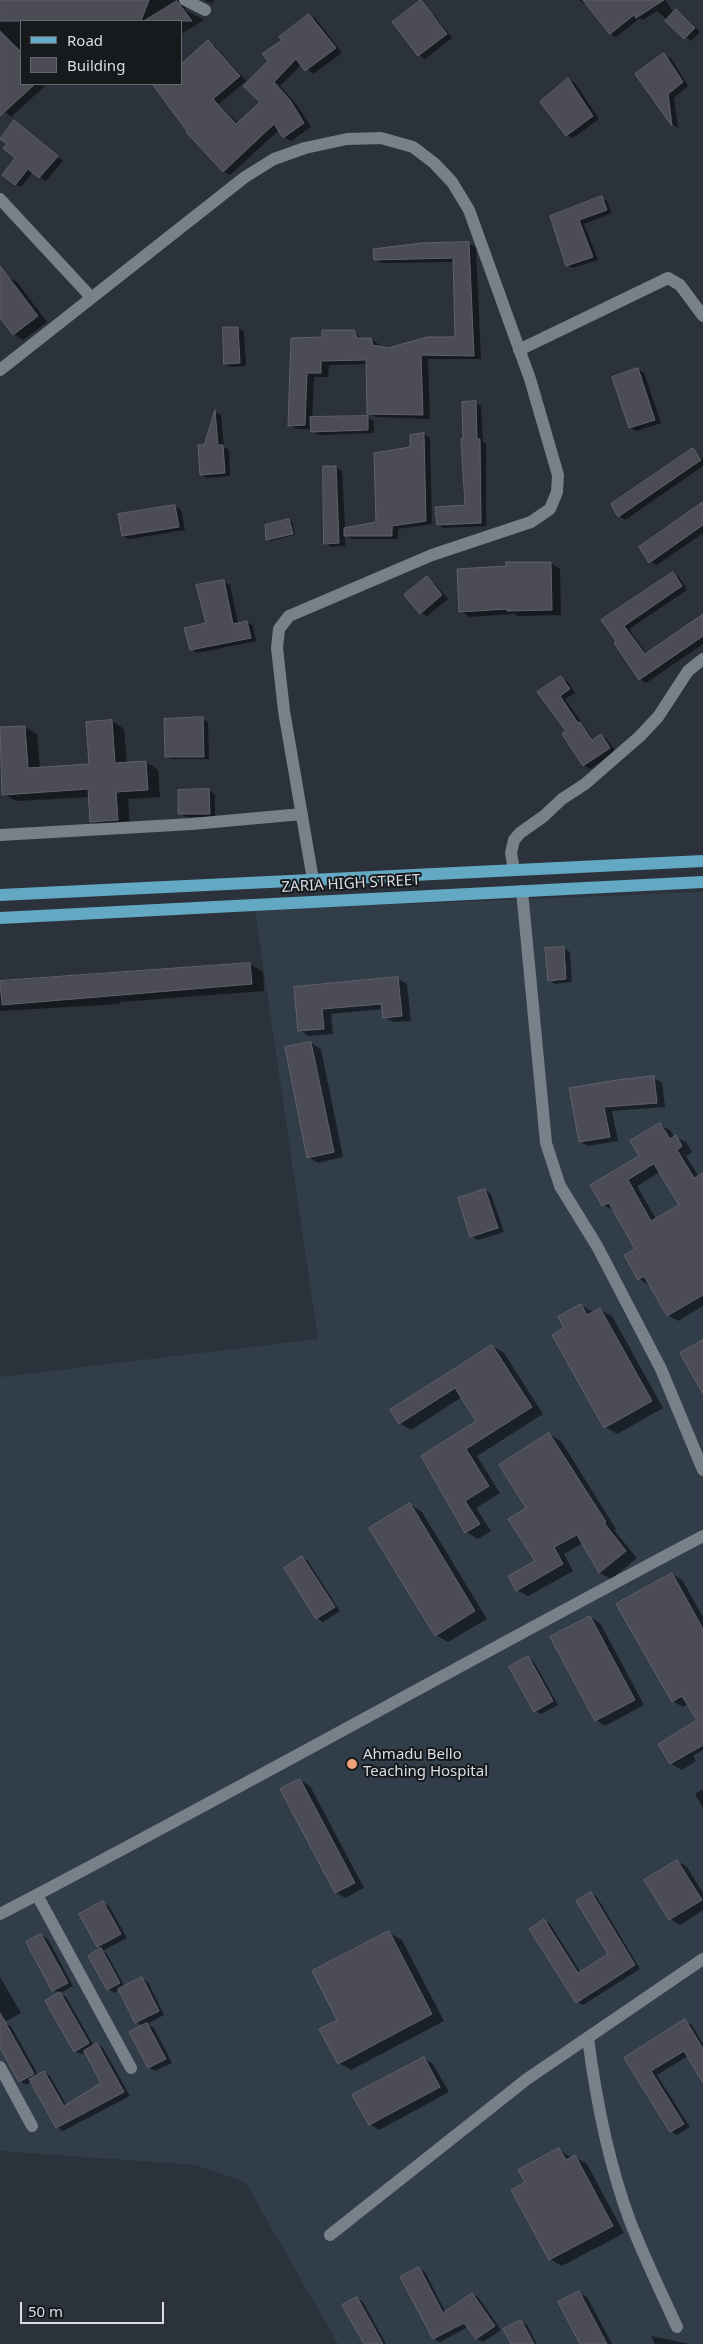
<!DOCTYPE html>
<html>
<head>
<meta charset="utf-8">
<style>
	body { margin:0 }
	#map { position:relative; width:703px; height:2344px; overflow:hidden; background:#2b323b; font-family:"Noto Sans",sans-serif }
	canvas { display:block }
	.legend { position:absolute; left:20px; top:20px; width:162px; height:65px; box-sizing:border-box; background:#171a1d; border:1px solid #65686d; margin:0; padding:6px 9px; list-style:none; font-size:15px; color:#dadee4 }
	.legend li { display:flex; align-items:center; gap:10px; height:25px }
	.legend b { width:25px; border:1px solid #65686d }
	.scale { position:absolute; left:20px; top:2302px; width:144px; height:22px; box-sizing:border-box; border:2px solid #dadee4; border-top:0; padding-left:6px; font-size:15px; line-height:18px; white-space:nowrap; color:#dadee4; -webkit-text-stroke:4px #171a1d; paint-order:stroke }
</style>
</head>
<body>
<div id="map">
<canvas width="703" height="2344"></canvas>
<ul class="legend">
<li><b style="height:6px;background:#64a9c4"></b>Road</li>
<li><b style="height:14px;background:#4c4c57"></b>Building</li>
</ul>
<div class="scale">50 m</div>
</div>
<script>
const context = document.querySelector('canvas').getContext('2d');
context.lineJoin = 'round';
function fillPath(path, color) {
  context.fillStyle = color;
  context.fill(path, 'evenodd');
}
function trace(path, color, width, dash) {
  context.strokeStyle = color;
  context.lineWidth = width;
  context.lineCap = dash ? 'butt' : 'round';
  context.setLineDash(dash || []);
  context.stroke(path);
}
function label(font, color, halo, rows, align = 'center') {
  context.font = font + ' "Noto Sans",sans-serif';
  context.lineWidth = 4;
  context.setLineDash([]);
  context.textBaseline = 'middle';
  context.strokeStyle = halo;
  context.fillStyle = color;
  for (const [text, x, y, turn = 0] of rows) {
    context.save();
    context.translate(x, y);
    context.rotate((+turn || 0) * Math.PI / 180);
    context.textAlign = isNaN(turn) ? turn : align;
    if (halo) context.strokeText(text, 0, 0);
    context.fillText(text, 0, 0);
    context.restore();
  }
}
fillPath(new Path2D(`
	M703,892V2344H338L245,2182L196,2165L0,2151V1377L318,1339L255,910Z`), '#323d4a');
fillPath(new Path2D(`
	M0,0H185V10L204,20L181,34V21H21V84H47L11,117L0,108Z
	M204,0H214L212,4Z
	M579,0H665L674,13L676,11L682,14L700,32L691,41L657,11L643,20L640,18L616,37L610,33L592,9Z
	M428,11L434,15L452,38L425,59L419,55L393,22Z
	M310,15L316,19L342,53L313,74L302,64L280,86L297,105L311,127L291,141L284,137L279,130L230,175L223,171L189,131L154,84H181L208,42L215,46L246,81L219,104L238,123L261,102L269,62L283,40Z
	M664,55L671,58L688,86L674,98L678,128L673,125L637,75Z
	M568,80L575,83L599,119L573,138L567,135Z
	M14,121L63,161L46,181L33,172L21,187L16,184L17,158L8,144L0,137Z
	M601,198L607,201L612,213L584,224L598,260L573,268L567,265L551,217Z
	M469,243L476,248L481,359H428L430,419L376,417L369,413L367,364L329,365L328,377H314L312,419L367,417L374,421V433L318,435L312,429H297L290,425L292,339H323L353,332L363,339H371L378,344L379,348L388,349L457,339L455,262L382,263L375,259Z
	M0,273L17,282L47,322L23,340L14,334L0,316Z
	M238,328L244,332L246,366L231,367L225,363Z
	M638,369L644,373L661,423L637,431L630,428Z
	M475,402L481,406L483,442L486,444V526L444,528L438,525L466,506L464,440Z
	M216,412L221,415L224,447L229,450L230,476L207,478L201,474L205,446Z
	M424,434L430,438L432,524L398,529V539H352L345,535V546L331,547L325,543L336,467L342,471L345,529L378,523L411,448V436Z
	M693,450L703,459V466L625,520L619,516Z
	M703,504V533L657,565L650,562Z
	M175,506L181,510L185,530L129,539L123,536Z
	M289,521L292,522L295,535L270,541L267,540Z
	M551,563L560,569L561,615L518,616L514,614L470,617L460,611L507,568Z
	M673,574L679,577L687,590L629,629L647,654L703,618V644L646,683L640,679L616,643L618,641L603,621Z
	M427,578L433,582L448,599L427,616L421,613Z
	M224,582L230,585L238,624L247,622L253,626L256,641L197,653L191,649L207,624Z
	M561,678L568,682L575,693L565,699L594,740L601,735L607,739L616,752L590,769L584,765L568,731L539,693Z
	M203,719L208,722L209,759H171L166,756Z
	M112,721L124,729L127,763L146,762L158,770L160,797L128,799L130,826L104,828L92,821L90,797L16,801L4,794L0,729L25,727L37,734L40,769L90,765Z
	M208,790L215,794V817H186L180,813Z
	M564,948L570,952L572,982L555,984L549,980Z
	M250,964L263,972L264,991L120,1002V1004L0,1011V981Z
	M398,979L407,984L411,1021L393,1022L384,1017L383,1009L331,1014L333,1034L309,1036L299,1030L295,988Z
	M311,1043L321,1049L343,1157L318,1163L308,1157Z
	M654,1078L662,1083L665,1107L612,1111L618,1141L588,1146L580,1142L570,1089Z
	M660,1125L670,1130L674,1137L686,1142L692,1152L686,1156L699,1177L703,1179V1306L678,1321L668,1315L649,1285L639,1279L637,1250L615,1211L603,1205L641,1157ZM660,1172L681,1205L656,1219L637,1186Z
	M485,1190L491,1194L504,1232L478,1240L471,1236Z
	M580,1305L593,1312L600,1310L612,1316L663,1408L617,1434L605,1427L566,1329Z
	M492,1346L504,1353L543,1414L477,1456L500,1493L476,1508L491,1531L478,1539L466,1532L423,1456L477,1421L462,1397L411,1430L399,1423Z
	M549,1434L561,1441L616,1529L614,1530L637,1558L611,1579L600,1573L583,1543L564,1554L573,1571L528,1596L517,1590L537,1562Z
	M410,1504L422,1512L487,1619L448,1642L436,1635Z
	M302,1557L308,1561L340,1611L323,1622L317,1618Z
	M672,1574L682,1580L703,1617V1750L693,1756L696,1761L682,1770L671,1764L659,1744L698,1721L688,1704L683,1707L672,1701Z
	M590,1617L600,1623L644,1705L605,1726L596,1720Z
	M528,1658L534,1662L558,1705L541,1714L535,1711Z
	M300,1780L310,1786L364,1888L345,1898L335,1892Z
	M703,1789V1808L695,1794Z
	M677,1861L687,1867L703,1893V1910L680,1925L670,1919Z
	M591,1893L597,1897L640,1969L583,2005L577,2002L544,1921L550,1924L581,1973L610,1955Z
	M103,1903L109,1906L127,1938L103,1951L107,1954L125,1987L142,1978L148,1982L164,2015L147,2024L154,2028L172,2063L155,2071L149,2068L131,2033L143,2026L136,2022L120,1989L114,1993L108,1989L90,1956L102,1949L98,1946Z
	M389,1933L402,1940L444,2021L351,2070L339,2063Z
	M41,1935L48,1939L73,1986L60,1993L53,1990Z
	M0,1977L21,2013L7,2021L0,2017Z
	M60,1994L66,1997L94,2046L97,2044L103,2048L130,2096L63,2131L57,2127L31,2082L26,2085L20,2081L0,2045V2025L5,2023L11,2026L38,2075L44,2072L50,2076L67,2106L103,2083L86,2052L81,2054L75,2051Z
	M685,2021L692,2025L703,2044V2081L688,2056L657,2075L690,2127L677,2135L671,2131L626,2059Z
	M424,2058L433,2064L449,2092L379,2130L370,2124Z
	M559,2150L572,2158L575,2157L587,2164L624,2233L562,2266L550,2259L526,2183Z
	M419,2268L425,2272L446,2313L472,2294L479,2298L501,2330L483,2342L477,2339L468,2327L440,2342L433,2338Z
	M579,2293L587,2297L612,2344H582Z
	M357,2298L363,2302L386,2344H365Z
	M521,2321L527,2325L537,2344H513Z
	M651,2336L690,2344H655Z`), '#0007');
const building = new Path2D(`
	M0,0H149L141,21H0Z
	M421,0L447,34L418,56L392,22Z
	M583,0H664L636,18L634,15L610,34Z
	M177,1L192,21H144Z
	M676,9L695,28L684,39L665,21Z
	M309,14L336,48L305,71L296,59L274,82L290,100L304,123L283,138L274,124L223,172L186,132L187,131L152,84H181V64L208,40L240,76L213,99L236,124L260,102L243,86L268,61L262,54L282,40L279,37Z
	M0,31L21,52V84H35L0,116Z
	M664,53L683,82L668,94L672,126L635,74Z
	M568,78L593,116L566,136L540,102Z
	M14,120L58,156L39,178L28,169L15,185L2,175L15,158L3,148L7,144L0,139Z
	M602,196L607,210L579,220L593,257L566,266L550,216Z
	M469,242L474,356L421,355L423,415L367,414L366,360L321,361V373H307L305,425L288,426L291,338L322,337V330H354L357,338H371L373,345L388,348L427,337H455L453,258L374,260L373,249L422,243Z
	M0,266L38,316L13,335L0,318Z
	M223,327H238L240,363L224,364Z
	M638,368L655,420L629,428L612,377Z
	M476,401L477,439H480L481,523L437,525L435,507L465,505L461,439H463L462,402Z
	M215,410L218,445H223L225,473L200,475L198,445H204Z
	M368,416V430L311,432L310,417Z
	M424,433L426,521L392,526V536H344V528L376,522L374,453L410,447V435Z
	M693,448L701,460L618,517L611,504Z
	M323,466H336L339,543L324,544Z
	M703,502V525L649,563L639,547Z
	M175,505L179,527L122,536L118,514Z
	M289,519L293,534L266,540L265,525Z
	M506,562H551L552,610L507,611V609L459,612L457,569L506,566Z
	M673,572L682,586L624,626L645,654L703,614V636L639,680L614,643L616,641L601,620Z
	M427,576L442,595L420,614L404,595Z
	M224,580L233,624L247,621L251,638L190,650L184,628L206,623L196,585Z
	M561,676L570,689L560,696L578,723L580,722L592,740L601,734L610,748L583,766L562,734L566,731L537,692Z
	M203,717L204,757H165L164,719Z
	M112,720L115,763L146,761L148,790L116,792L118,820L90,822L88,789L2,795L0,727L25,726L28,768L89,764L86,722Z
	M209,789L210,814H178V790Z
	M564,947L566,979L548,981L545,948Z
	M250,963L252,984L2,1005L0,981Z
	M398,977L402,1016L383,1018L381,1004L322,1009L324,1029L298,1031L294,987Z
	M311,1042L334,1152L307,1158L285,1047Z
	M654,1076L657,1103L604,1107L610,1137L579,1142L569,1088L617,1080Z
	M660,1123L670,1139L676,1135L682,1146L677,1150L694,1178L703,1173V1295L667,1316L644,1276L638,1280L624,1255L635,1249L609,1203L602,1206L590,1185L639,1156L630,1141ZM654,1164L679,1205L651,1221L628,1180Z
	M485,1189L498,1228L470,1237L458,1198Z
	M581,1304L587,1315L600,1308L652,1401L604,1428L552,1335L564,1328L558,1317Z
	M703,1340V1394L680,1353Z
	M492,1345L532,1407L466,1449L489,1486L465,1501L480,1524L465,1533L421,1456L476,1421L455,1388L399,1424L390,1410Z
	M549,1433L606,1522L604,1523L626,1551L599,1573L577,1535L554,1547L563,1564L516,1591L508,1576L535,1561L508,1519L526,1508L499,1465Z
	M410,1503L475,1611L435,1636L369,1528Z
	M302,1556L335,1607L316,1619L284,1568Z
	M672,1573L703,1629V1745L670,1764L658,1744L697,1720L682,1696L672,1702L616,1604Z
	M590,1616L635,1700L595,1721L550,1637Z
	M528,1656L553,1701L534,1712L509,1667Z
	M300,1779L355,1883L335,1893L280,1789Z
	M677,1860L702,1900L669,1920L644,1880Z
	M591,1892L635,1965L576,2003L529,1929L544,1919L578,1973L608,1954L576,1901Z
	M103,1901L121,1934L97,1947L79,1914Z
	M389,1931L432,2014L338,2064L319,2029L337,2020L312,1971Z
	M41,1934L68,1983L52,1991L26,1942Z
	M101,1948L120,1983L107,1990L88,1956Z
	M142,1977L159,2011L135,2023L118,1989Z
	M60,1992L89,2043L74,2052L45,2001Z
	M0,2013L34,2074L19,2082L0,2048Z
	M685,2019L703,2049V2083L684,2051L651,2071L684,2124L670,2132L624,2058Z
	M147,2023L166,2059L148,2068L129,2032Z
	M97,2043L124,2092L56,2128L29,2079L44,2071L64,2106L101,2083L84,2051Z
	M424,2057L440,2087L369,2125L352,2095Z
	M559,2148L566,2160L575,2155L613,2226L549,2260L511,2190L525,2182L518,2170Z
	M419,2267L443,2313L472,2293L495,2326L476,2339L464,2323L433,2339L400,2277Z
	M579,2291L607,2344H580L558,2302Z
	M357,2297L383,2344H364L342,2305Z
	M521,2320L534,2344H511L503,2329Z`);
fillPath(building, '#4c4c57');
trace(building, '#61616d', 1);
trace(new Path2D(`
	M185,0L205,10
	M0,199L90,296
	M519,350L668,278L680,285L703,316
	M0,370L245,177L274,159L305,148L347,139L381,138L413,147L434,163L452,182L469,210L530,379L558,475L557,492L550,509L531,522L432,555L289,616L279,629L277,648L284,711L313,880
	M0,835L192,824L302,814
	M514,870L511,853L514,840L520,833L544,816L562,799L585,784L639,737L658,717L688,671L703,659
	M522,891L546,1143L560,1186L597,1246L661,1369L703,1470
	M37,1895L131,2068
	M0,1914C236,1791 468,1660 703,1536
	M588,2038C596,2100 608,2162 630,2221C644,2257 661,2292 677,2327
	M0,2067L32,2126
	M330,2235L527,2079L703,1959`), '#78808a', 12);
trace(new Path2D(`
	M0,895L703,861
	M0,918L703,882`), '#64a9c4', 12);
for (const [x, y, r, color] of [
	[352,1764,6,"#f0a27a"]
]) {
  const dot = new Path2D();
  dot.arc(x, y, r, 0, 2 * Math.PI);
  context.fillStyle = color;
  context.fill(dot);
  trace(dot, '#171a1d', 2);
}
label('15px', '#dadee4', '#171a1d', [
	["ZARIA HIGH STREET",351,884,-3]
]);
label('15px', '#dadee4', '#171a1d', [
	["Ahmadu Bello",363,1755],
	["Teaching Hospital",363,1772]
], 'left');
</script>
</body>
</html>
